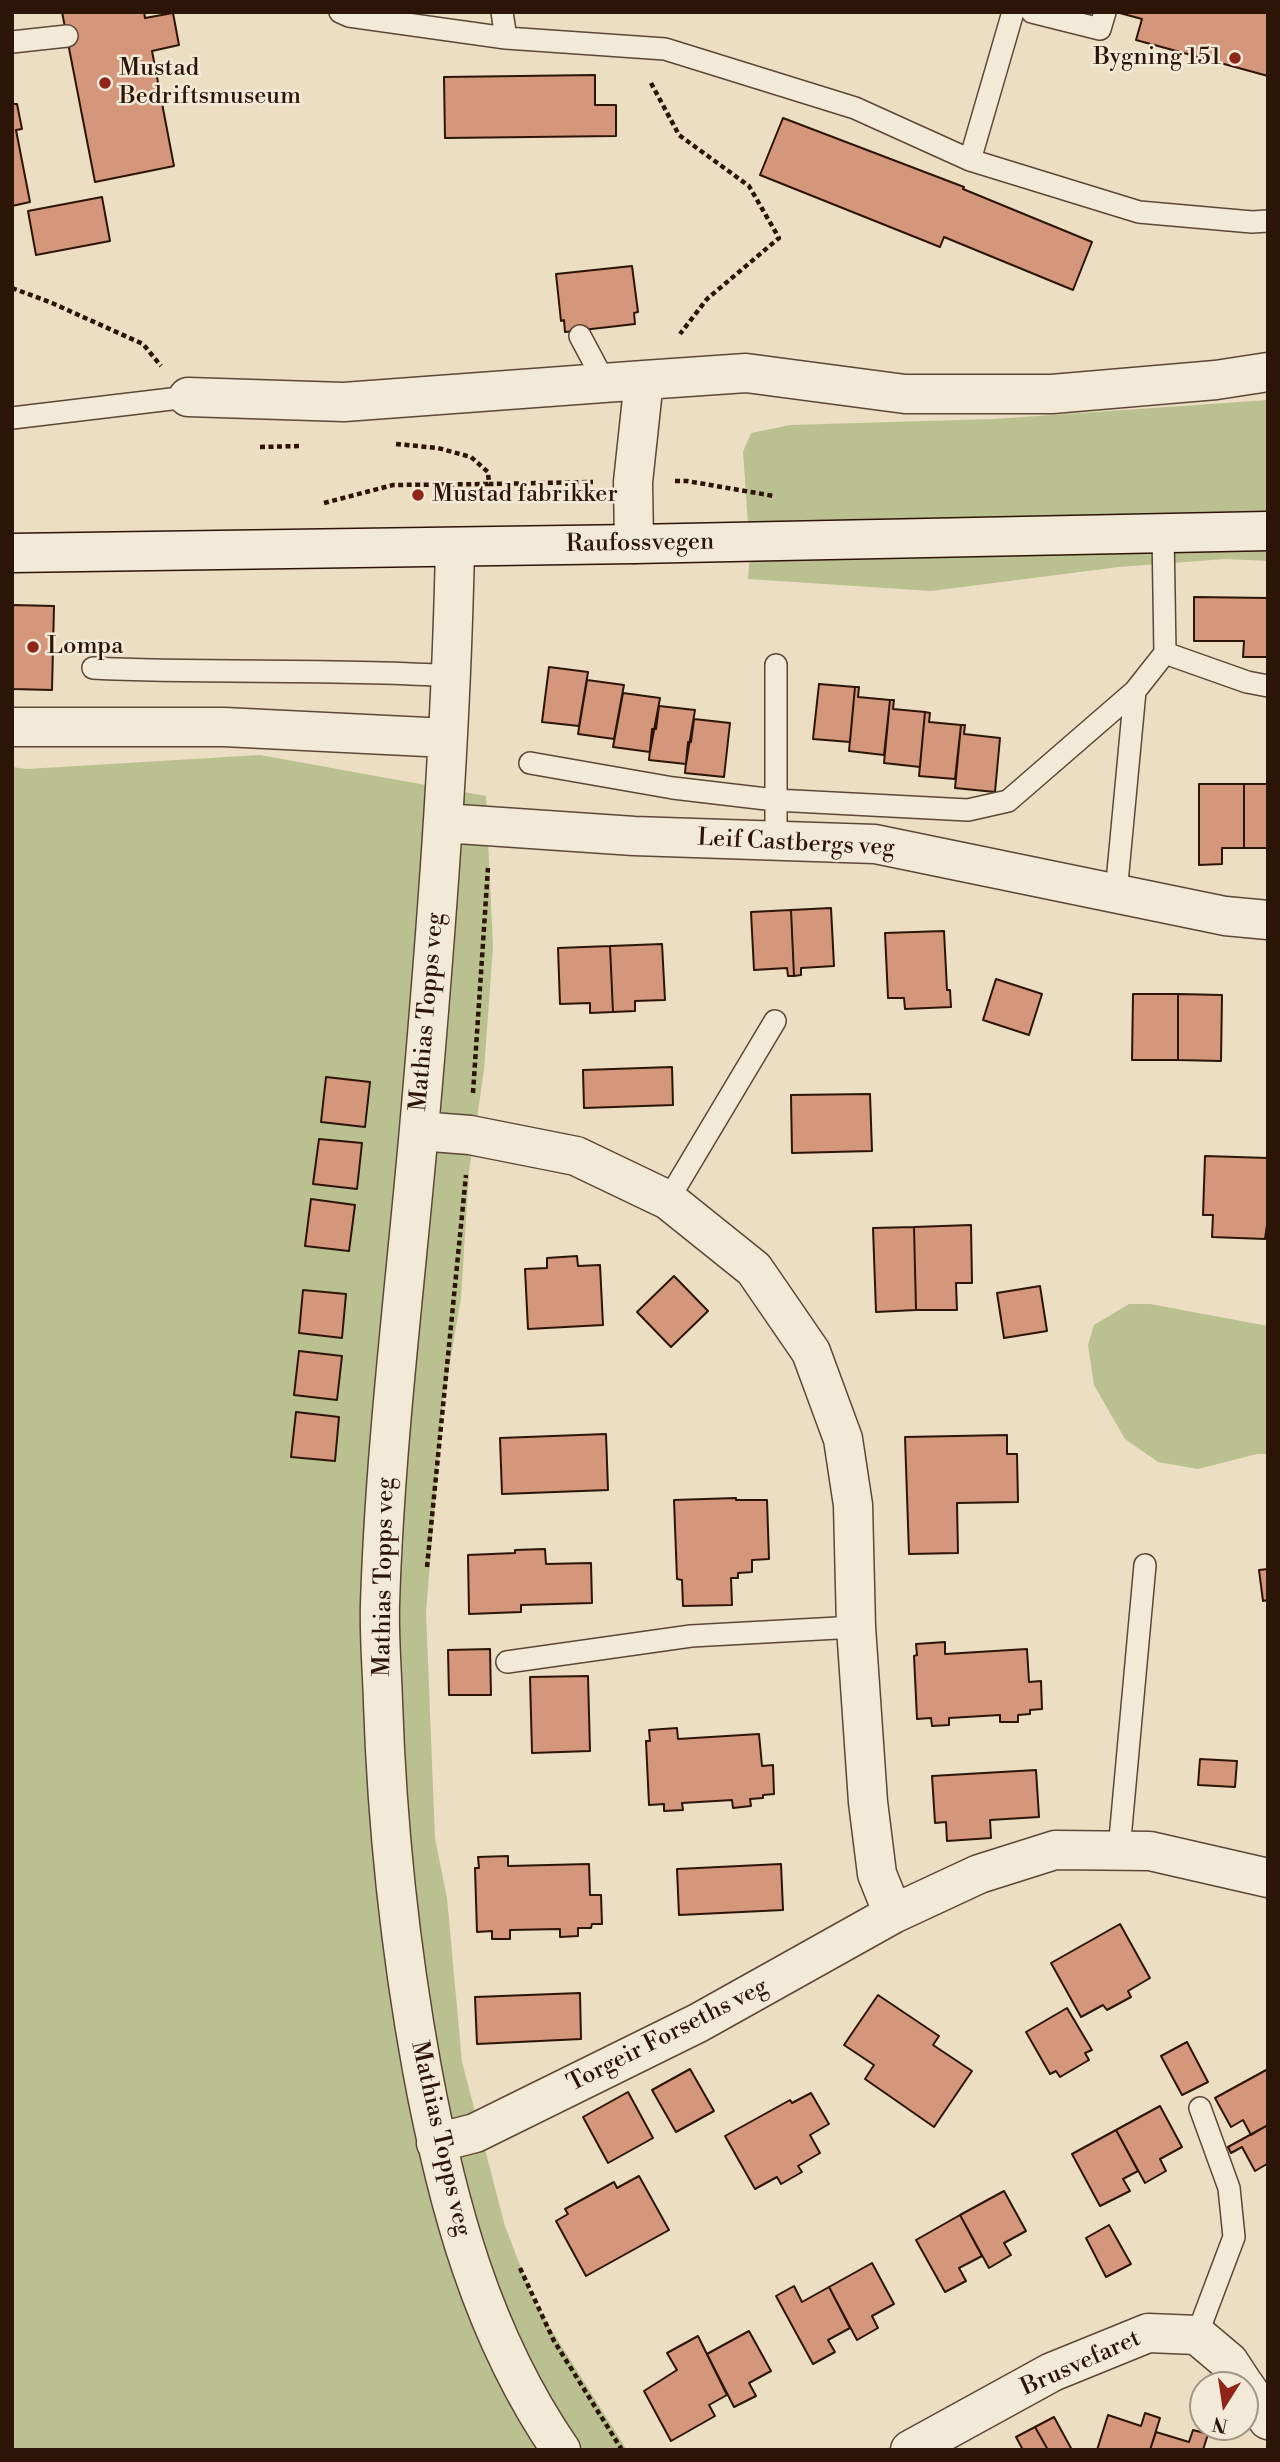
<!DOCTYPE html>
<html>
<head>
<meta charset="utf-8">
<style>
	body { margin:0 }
	#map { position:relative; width:1280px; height:2462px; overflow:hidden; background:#ebdec2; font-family:"Libre Bodoni",serif }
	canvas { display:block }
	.frame { position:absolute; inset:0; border:14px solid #2c1407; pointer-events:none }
	.north { position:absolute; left:1189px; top:2371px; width:70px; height:70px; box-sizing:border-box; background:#f2ead7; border:2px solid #a39484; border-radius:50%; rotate:192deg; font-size:19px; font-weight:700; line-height:28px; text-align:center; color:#2c1407 }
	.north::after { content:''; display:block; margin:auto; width:24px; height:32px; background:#8f2418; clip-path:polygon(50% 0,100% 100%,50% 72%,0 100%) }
</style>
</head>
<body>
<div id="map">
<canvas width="1280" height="2462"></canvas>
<div class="frame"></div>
<div class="north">N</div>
</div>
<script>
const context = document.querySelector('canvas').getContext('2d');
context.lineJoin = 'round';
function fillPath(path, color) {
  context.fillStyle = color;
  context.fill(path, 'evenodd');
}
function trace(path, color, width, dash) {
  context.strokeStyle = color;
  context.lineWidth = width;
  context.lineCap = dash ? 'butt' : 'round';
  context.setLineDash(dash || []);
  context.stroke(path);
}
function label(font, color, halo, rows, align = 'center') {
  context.font = font + ' "Libre Bodoni",serif';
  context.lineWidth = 5;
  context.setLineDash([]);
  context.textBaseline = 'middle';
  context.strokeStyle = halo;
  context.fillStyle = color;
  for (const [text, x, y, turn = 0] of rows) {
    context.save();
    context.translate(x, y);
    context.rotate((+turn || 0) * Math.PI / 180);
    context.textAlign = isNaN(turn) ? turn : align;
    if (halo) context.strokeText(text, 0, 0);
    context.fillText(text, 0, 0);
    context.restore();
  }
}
fillPath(new Path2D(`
	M1268,400V561L1225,559L1119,567L931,591L748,579L750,554L743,452L751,433L790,425L994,419Z
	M260,755L486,796L493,947L484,1070L469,1172L461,1298L443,1402L426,1612L435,1838L447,1898L462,2062L505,2226L534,2302L627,2450H12V767L27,769Z
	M1129,1304H1150L1268,1326V1454H1257L1198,1469L1158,1462L1125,1439L1094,1385L1088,1345L1094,1325Z`), '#bbc090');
const building = new Path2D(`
	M62,12H144L145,18L173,13L179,45L152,51L174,166L95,182Z
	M1116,12H1268V76L1136,40L1142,19Z
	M595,75V105H616V136L445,138L444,77Z
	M12,104H17L22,129L16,130L30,202L12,206Z
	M783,118L964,187L963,189L1092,242L1073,290L944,237L940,247L760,175Z
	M102,197L110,241L36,255L28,211Z
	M632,266L638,312L634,313L635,324L565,332L564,320L561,321L556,274Z
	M1194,597L1268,598V657H1243L1244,641H1194Z
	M12,605L54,606L52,690L12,689Z
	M549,667L588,672L579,726L542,722Z
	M587,680L624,685L614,739L578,734Z
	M819,684L855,687L850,742L813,739Z
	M855,687H859L858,697L890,700L884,755L849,751Z
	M623,693L660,698L650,752L613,747Z
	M890,700H894L893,709L925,712L920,767L884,763Z
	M659,706L695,710L686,764L649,760L652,729H656Z
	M925,712L930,713L929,722L961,725L955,779L919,776Z
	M694,719L730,723L724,777L685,773L688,742H691Z
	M961,725H965L964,734L1000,738L995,792L955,788Z
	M1199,784H1244V848H1222V864L1199,865Z
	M1244,784H1268V848H1244Z
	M831,908L834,966L801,968V975L794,976L791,910Z
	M791,910L794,976H788L787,968L754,970L751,912Z
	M944,931L947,990H950L951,1007L905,1009L904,998H888L885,933Z
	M662,944L665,1000L635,1001V1011L613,1012L610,946Z
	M610,946L613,1012L590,1013V1003L560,1004L558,948Z
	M996,979L1042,994L1029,1035L983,1020Z
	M1133,994H1178V1060H1132Z
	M1178,994L1222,995L1221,1061L1178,1060Z
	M672,1067L673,1105L584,1108L583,1070Z
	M326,1077L370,1082L365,1127L321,1122Z
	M870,1094L872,1151L792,1153L791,1095Z
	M319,1139L362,1143L357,1189L313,1184Z
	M1205,1156L1268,1158V1218L1265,1239L1212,1237L1213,1215H1203Z
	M311,1199L355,1205L349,1251L305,1246Z
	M971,1225L972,1283H956L957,1310H916L914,1227Z
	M914,1227L916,1310L876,1312L873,1228Z
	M577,1256L578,1266L600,1265L603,1325L528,1329L525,1269L547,1268V1258Z
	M674,1276L708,1311L671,1347L637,1312Z
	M1040,1286L1047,1331L1004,1338L997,1293Z
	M303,1290L346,1294L342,1338L299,1333Z
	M299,1351L342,1356L337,1400L294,1395Z
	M296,1412L339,1417L335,1461L291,1457Z
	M606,1434L608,1490L502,1494L500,1438Z
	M1007,1435V1454H1017L1018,1502L957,1503L958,1553L909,1554L905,1437Z
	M736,1498V1500H767L769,1559L752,1560V1572L738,1573V1578H731L732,1605L683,1606L682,1580L677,1579L674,1500Z
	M545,1549L546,1564L591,1563L592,1603L521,1605V1612L469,1614L468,1555L515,1553V1550Z
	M1268,1569V1600L1263,1601L1259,1570Z
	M945,1642V1654L1027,1649L1029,1682L1041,1681L1042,1709L1030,1710V1714L1018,1715V1722H1000V1715L949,1718V1725L932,1726L931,1718L917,1719L914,1656L917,1655L916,1644Z
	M490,1649L491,1695H449L448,1650Z
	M588,1676L590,1751L532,1753L530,1677Z
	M677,1728L678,1739L759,1734L762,1766L773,1765L774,1794L763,1795V1798L750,1799L751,1806L733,1808L732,1800L682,1803L683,1810L664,1811V1804L649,1805L646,1741H650L649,1730Z
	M1200,1759L1237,1761L1235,1787L1198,1785Z
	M1036,1770L1039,1817L990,1820L991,1838L947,1841L946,1822L935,1823L932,1776Z
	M508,1856V1866L589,1864L590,1895H601L602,1924H592L591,1928H578V1936L560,1937V1929L510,1930V1939H492V1931L477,1932L475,1868H479L478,1857Z
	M781,1864L783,1910L679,1915L677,1869Z
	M1120,1924L1150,1978L1128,1991L1131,1997L1107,2010L1103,2005L1081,2017L1051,1963Z
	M580,1993L581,2039L477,2044L475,1997Z
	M878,1995L939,2036L933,2045L972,2071L934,2127L865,2079L874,2065L844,2045Z
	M1067,2008L1092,2050L1085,2053L1089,2060L1060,2077L1056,2071L1050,2074L1026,2032Z
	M1187,2042L1208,2082L1182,2095L1161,2056Z
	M690,2069L714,2111L676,2132L652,2090Z
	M1268,2069V2125L1251,2135L1243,2120L1231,2127L1215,2098Z
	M628,2092L653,2138L608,2163L583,2117Z
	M811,2093L829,2124L810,2135L820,2153L798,2166L802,2172L781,2184L777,2177L755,2189L725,2136L790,2100L792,2103Z
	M1160,2106L1182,2147L1160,2159L1166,2171L1145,2183L1116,2130Z
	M1268,2125V2166L1267,2164L1255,2171L1242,2147L1231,2153L1228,2147Z
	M1116,2130L1138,2171L1123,2179L1130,2191L1100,2206L1072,2154Z
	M639,2176L669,2230L586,2276L556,2221L568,2214L565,2209L614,2182L617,2188Z
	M1004,2191L1026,2231L1004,2243L1011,2255L989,2268L960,2215Z
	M960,2215L982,2256L959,2268L966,2281L945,2292L916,2240Z
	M1109,2225L1131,2264L1106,2277L1086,2238Z
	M872,2263L894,2304L872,2316L878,2328L857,2340L829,2287Z
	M794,2286L802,2302L829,2287L850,2328L828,2340L835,2352L813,2364L776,2296Z
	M749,2331L771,2371L749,2383L756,2396L734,2407L707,2354Z
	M698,2336L727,2395L709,2405L715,2416L671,2441L644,2391L677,2370L667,2353Z
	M1145,2413L1160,2418L1150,2450H1097L1108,2415L1141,2426Z
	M1054,2417L1072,2450H1048L1035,2427Z
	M1035,2427L1048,2450H1023L1016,2437Z
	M1193,2430L1208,2434L1203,2450H1150L1156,2432L1189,2442Z`);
fillPath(building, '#d5977c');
trace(building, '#2c1407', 2);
const lane = new Path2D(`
	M340,12L349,16L506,38L665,49L855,108L970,160L1139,212L1252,222L1268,221
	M502,12L506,38
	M1032,12L1100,29L1105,12
	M12,42L67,36
	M970,160L1013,12
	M580,336L605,383
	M12,418L188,397
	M1165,653L1247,682L1268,686
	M93,668C213,674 333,668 452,676
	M530,763L673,788L775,800L968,810L1008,801L1135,691L1165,653L1163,533
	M776,840V665
	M1116,893L1135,691
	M668,1200L775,1021
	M507,1662L691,1636L856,1627
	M1119,1850L1145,1565
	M1197,2335L1234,2237L1229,2188L1200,2108`);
const street = new Path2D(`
	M188,397L344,402L644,380
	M634,544L633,482L644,380L746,373L905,394H1052L1216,380L1268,372
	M455,547C451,741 436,935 419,1129C405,1288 385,1446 380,1604C379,1637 382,1669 383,1702C387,1825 400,1948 422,2069C447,2204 482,2335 561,2450
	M12,727H224L447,738
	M443,823L634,836L875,844L1225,916L1268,920
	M419,1131L470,1135L576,1156L668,1200L754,1269L811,1352L843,1439L853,1505L856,1627L868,1802L877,1874L893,1914
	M436,2143L475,2133L698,2023L893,1914L979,1874L1055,1850L1150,1851L1268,1878
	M1245,2386L1268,2420
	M910,2450L1052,2372L1148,2333L1197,2335L1229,2362L1244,2385`);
const secondary = new Path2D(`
	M12,553L634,544L1268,531`);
trace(lane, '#5c4636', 24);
trace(street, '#5c4636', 41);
trace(secondary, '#2c1407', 41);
trace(new Path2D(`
	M651,83L679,135L749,186L779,238L707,299L680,334
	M12,288L52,303L143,344L161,366
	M396,444L438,448L471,457L488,472L489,484L593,482
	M260,447L299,446
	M675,481H687L774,496
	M324,503L393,485L489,484
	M473,1093L488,868
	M427,1567L466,1175
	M520,2268L554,2341L622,2450`), '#2c1407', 4.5, [5, 3.5]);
trace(lane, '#f2ead7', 21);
trace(street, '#f2ead7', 38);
trace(secondary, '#f2ead7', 38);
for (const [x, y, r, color] of [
	[1235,58,7,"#8f2418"],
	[105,83,7,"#8f2418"],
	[418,495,7,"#8f2418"],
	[33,647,7,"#8f2418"]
]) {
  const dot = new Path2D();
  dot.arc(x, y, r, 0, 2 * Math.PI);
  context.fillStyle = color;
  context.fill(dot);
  trace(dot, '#f2ead7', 2.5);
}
label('24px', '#2c1407', '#f2ead7', [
	["Bygning 151",1221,58,"right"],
	["Mustad",119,69],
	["Bedriftsmuseum",119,97],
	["Mustad fabrikker",432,495],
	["Lompa",47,647]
], 'left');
label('24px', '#2c1407', '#f2ead7', [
	["Raufossvegen",640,544,-1],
	["Leif Castbergs veg",796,844,3],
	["Mathias Topps veg",428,1012,-85],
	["Mathias Topps veg",385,1577,-89],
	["Torgeir Forseths veg",668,2036,-27],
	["Mathias Topps veg",440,2139,77],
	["Brusvefaret",1081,2364,-24]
]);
</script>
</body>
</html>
